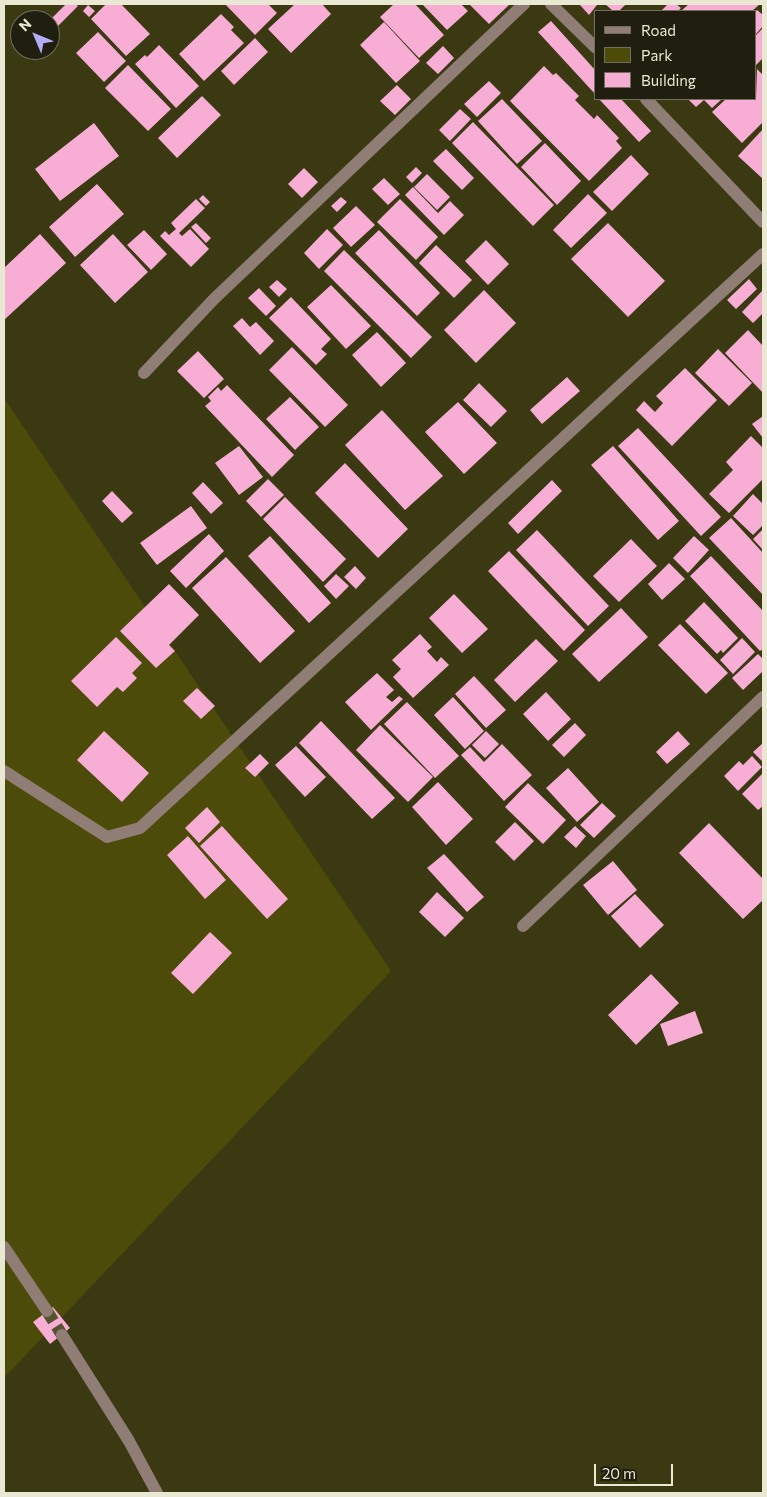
<!DOCTYPE html>
<html>
<head>
<meta charset="utf-8">
<style>
	body { margin:0 }
	#map { position:relative; width:767px; height:1497px; overflow:hidden; background:#3a3912; font-family:Commissioner,sans-serif }
	canvas { display:block }
	.frame { position:absolute; inset:0; border:5px solid #e8e8d3; pointer-events:none }
	.legend { position:absolute; left:594px; top:10px; width:162px; height:90px; box-sizing:border-box; background:#201f0f; border:1px solid #706f5d; margin:0; padding:6px 9px; list-style:none; font-size:15px; color:#e8e8d3 }
	.legend li { display:flex; align-items:center; gap:10px; height:25px }
	.legend b { width:25px; border:1px solid #706f5d }
	.north { position:absolute; left:10px; top:10px; width:50px; height:50px; box-sizing:border-box; background:#201f0f; border:1px solid #706f5d; border-radius:50%; rotate:315deg; font-size:14px; font-weight:700; line-height:20px; text-align:center; color:#e8e8d3 }
	.north::after { content:''; display:block; margin:auto; width:18px; height:22px; background:#b2adf9; clip-path:polygon(50% 0,100% 100%,50% 72%,0 100%) }
	.scale { position:absolute; left:594px; top:1464px; width:79px; height:22px; box-sizing:border-box; border:2px solid #e8e8d3; border-top:0; padding-left:6px; font-size:15px; line-height:18px; white-space:nowrap; color:#e8e8d3; -webkit-text-stroke:4px #201f0f; paint-order:stroke }
</style>
</head>
<body>
<div id="map">
<canvas width="767" height="1497"></canvas>
<div class="frame"></div>
<ul class="legend">
<li><b style="height:6px;background:#907e76"></b>Road</li>
<li><b style="height:14px;background:#4d4b09"></b>Park</li>
<li><b style="height:14px;background:#f8aed4"></b>Building</li>
</ul>
<div class="north">N</div>
<div class="scale">20 m</div>
</div>
<script>
const context = document.querySelector('canvas').getContext('2d');
context.lineJoin = 'round';
function fillPath(path, color) {
  context.fillStyle = color;
  context.fill(path, 'evenodd');
}
function trace(path, color, width, dash) {
  context.strokeStyle = color;
  context.lineWidth = width;
  context.lineCap = dash ? 'butt' : 'round';
  context.setLineDash(dash || []);
  context.stroke(path);
}
fillPath(new Path2D(`
	M4,398L391,971L4,1378Z`), '#4d4b09');
fillPath(new Path2D(`
	M66,4H75L78,6L53,31L50,27V20Z
	M106,4H121L150,34L126,56L91,19Z
	M225,4H268L277,13L255,35Z
	M295,4H322L331,14L291,53L268,29Z
	M394,4H415L444,35L419,58L380,17Z
	M422,4H461L468,11L447,30Z
	M469,4H510L489,24Z
	M581,4H596L597,5L589,15L580,5Z
	M605,4H626L619,11H613Z
	M668,4H676L681,8L678,11H661Z
	M689,4H760L752,11H681Z
	M88,5L95,11L89,17L83,11Z
	M757,10L763,15V26L756,34V11Z
	M221,14L234,27L231,30L244,43L204,81L179,54Z
	M551,21L596,71V95L538,32Z
	M384,22L420,61L396,83L360,45Z
	M762,29L763,30V58L756,65V35Z
	M98,32L126,61L104,82L76,53Z
	M255,38L268,52L234,85L221,71Z
	M159,45L199,86L176,108L135,64L145,55L147,57Z
	M443,46L454,58L438,74L426,63Z
	M128,65L171,109L148,131L105,88Z
	M544,66L553,75L556,73L579,96L575,100L594,119L597,115L619,138L616,141L622,148L589,181L510,101Z
	M757,69L763,75V122L742,143L712,112L726,99H756Z
	M489,81L501,93L477,117L464,104Z
	M397,85L411,99L395,115L380,101Z
	M202,96L221,115L177,158L158,138Z
	M502,99L542,141L517,164L478,121Z
	M599,99H621L651,131L639,142Z
	M691,99H722L712,108L704,100L696,107L689,100Z
	M460,109L471,119L450,141L439,130Z
	M473,122L554,205L533,226L452,143Z
	M94,123L119,156L60,201L35,169Z
	M763,129V179L738,156Z
	M545,143L581,181L557,205L521,167Z
	M446,149L474,178L462,190L433,161Z
	M631,155L649,174L612,211L593,192Z
	M416,167L422,173L412,183L406,177Z
	M304,168L318,182L302,198L288,184Z
	M427,174L450,197L437,210L414,187Z
	M384,178L400,194L388,205L372,189Z
	M97,184L124,214L75,257L49,227Z
	M413,187L438,213L450,201L464,215L444,235L405,195Z
	M588,194L607,213L571,248L553,230Z
	M203,195L210,202L206,206L199,199Z
	M341,197L347,202L337,212L331,206Z
	M196,199L205,208L179,233L182,236L190,229L209,249L191,267L160,236L165,231L169,235L176,229L171,223Z
	M400,199L438,237L416,260L377,222Z
	M356,206L375,225L351,247L333,228Z
	M196,223L211,238L206,243L191,227Z
	M608,223L665,281L628,317L571,259Z
	M327,229L343,245L319,269L304,253Z
	M144,230L167,254L151,270L127,245Z
	M379,230L440,293L417,316L355,253Z
	M40,234L66,263L4,320V268Z
	M113,234L148,272L115,303L80,265Z
	M486,240L509,264L488,285L465,261Z
	M436,245L472,280L454,298L419,263Z
	M344,250L432,337L411,358L324,271Z
	M749,279L757,289L736,309L727,300Z
	M277,280L287,289L279,297L269,287Z
	M331,285L371,326L346,349L307,307Z
	M259,288L276,306L266,316L248,298Z
	M484,290L516,323L476,363L444,330Z
	M763,290V313L753,323L742,312Z
	M291,297L331,339L321,349L327,354L316,365L269,318Z
	M242,318L250,327L256,322L274,341L260,355L233,326Z
	M748,330L763,346V393L725,353Z
	M377,332L406,363L381,387L352,355Z
	M292,347L348,405L325,427L269,370Z
	M718,349L752,383L729,406L695,373Z
	M198,351L224,379L204,398L177,371Z
	M685,368L717,400L672,446L636,410L644,401L655,412L663,403L656,396Z
	M567,377L580,391L542,424L530,410Z
	M479,383L507,411L491,427L463,400Z
	M227,385L294,455L272,477L205,406L211,401L208,397L218,387L221,391Z
	M290,397L319,427L295,450L266,419Z
	M458,402L497,443L464,474L425,432Z
	M382,410L443,476L405,510L345,445Z
	M763,416V438L752,424Z
	M638,428L721,517L701,536L618,446Z
	M751,436L763,448V479L729,513L709,494L733,470L726,462Z
	M239,446L263,477L239,495L215,463Z
	M613,446L679,521L658,540L591,465Z
	M345,463L408,529L378,558L315,493Z
	M268,479L284,495L261,517L246,501Z
	M552,480L562,491L518,534L508,523Z
	M203,482L223,503L211,514L192,493Z
	M112,491L133,513L122,523L102,501Z
	M753,494L763,504V525L753,535L733,516Z
	M285,497L346,559L323,582L263,519Z
	M191,506L207,528L157,565L140,543Z
	M731,518L763,553V595L709,538Z
	M763,529V550L753,539Z
	M537,530L609,606L588,626L516,550Z
	M209,534L224,551L186,588L170,571Z
	M270,536L331,603L309,623L248,556Z
	M694,536L709,550L688,573L673,558Z
	M631,539L657,566L619,602L593,576Z
	M509,551L585,630L564,651L488,571Z
	M711,556L763,611V649L760,651L690,576Z
	M226,557L295,631L260,663L192,588Z
	M669,563L685,579L662,600L648,584Z
	M355,566L366,578L356,589L344,577Z
	M336,574L349,586L336,599L324,586Z
	M169,584L199,615L169,645L175,651L156,668L120,631Z
	M454,594L488,629L462,653L429,618Z
	M704,602L738,638L723,653L721,650L717,654L685,621Z
	M621,608L648,637L599,682L572,654Z
	M680,624L728,673L706,694L658,645Z
	M420,634L432,647L427,651L437,662L441,657L449,665L413,698L393,677L401,669L392,660Z
	M116,637L142,663L132,673L137,678L123,692L117,687L97,707L71,681Z
	M742,638L755,652L733,674L720,660Z
	M536,639L558,661L515,702L494,680Z
	M758,654L763,659V671L743,690L732,678Z
	M377,673L394,690L386,697L392,702L399,696L403,699L371,730L345,702Z
	M474,676L506,710L486,728L455,694Z
	M197,688L215,706L201,719L183,701Z
	M546,692L571,719L548,741L523,714Z
	M453,697L484,731L465,749L434,715Z
	M407,702L459,756L435,778L384,724Z
	M321,721L395,798L372,819L299,743Z
	M575,723L586,735L564,757L552,745Z
	M380,725L433,777L408,802L356,750Z
	M104,731L149,773L122,802L77,760Z
	M486,731L499,744L485,758L472,745Z
	M678,731L690,744L667,764L656,752Z
	M763,743V762L753,752Z
	M502,744L532,775L504,801L461,755L470,747L484,762Z
	M296,746L326,777L305,797L275,765Z
	M260,754L269,763L255,777L245,768Z
	M752,756L762,767L738,791L724,776L739,761L743,765Z
	M568,768L599,802L577,822L546,788Z
	M763,773V806L758,810L742,794Z
	M438,782L473,819L446,845L412,807Z
	M528,783L566,820L543,844L505,807Z
	M602,803L616,816L594,838L580,825Z
	M207,807L220,822L199,843L185,828Z
	M515,822L534,841L514,861L495,842Z
	M709,823L763,879V900L743,919L679,853Z
	M222,826L288,899L267,919L200,846Z
	M575,826L586,836L576,848L564,837Z
	M188,836L226,880L205,899L167,855Z
	M444,854L484,897L467,912L427,868Z
	M613,861L637,890L608,915L583,885Z
	M437,892L464,918L445,937L419,912Z
	M635,894L664,925L640,948L611,916Z
	M210,932L232,953L193,994L171,973Z
	M651,974L679,1003L636,1045L608,1015Z
	M695,1011L703,1033L668,1046L660,1024Z
	M53,1307L70,1328L50,1344L33,1322Z`), '#f8aed4');
trace(new Path2D(`
	M47,1311L62,1335`), '#54532f', 12, [12, 6]);
trace(new Path2D(`
	M551,4L596,48
	M646,99L763,222
	M144,373L214,299L524,4
	M4,771L107,837L140,828L763,254
	M523,926L763,697
	M4,1247L47,1311
	M62,1335L129,1441L157,1493`), '#907e76', 12);
</script>
</body>
</html>
